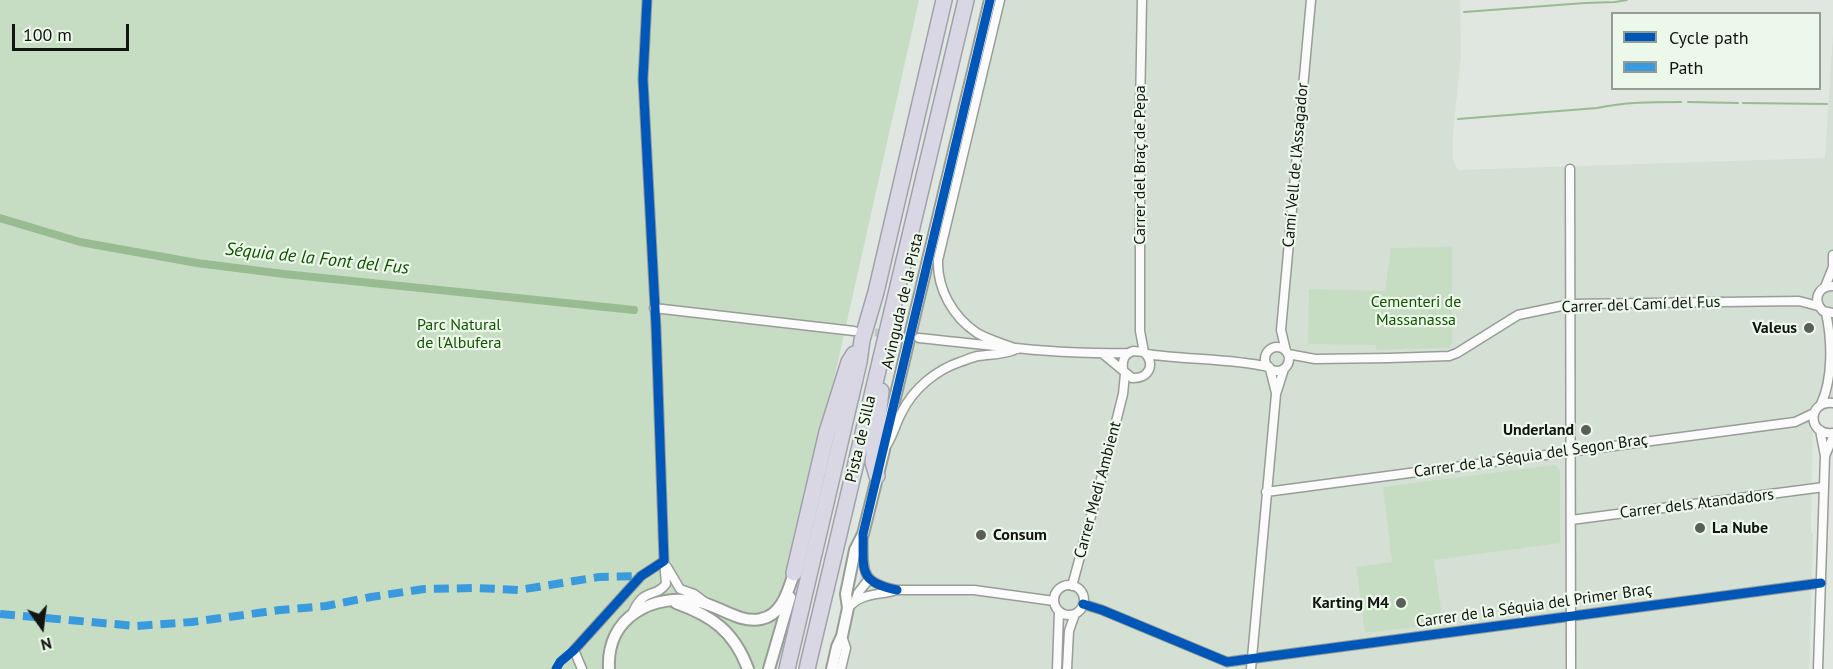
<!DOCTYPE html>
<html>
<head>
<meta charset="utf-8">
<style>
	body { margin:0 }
	#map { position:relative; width:1833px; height:669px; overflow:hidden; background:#e0e6e0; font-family:"PT Sans",sans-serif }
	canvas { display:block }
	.legend { position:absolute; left:1611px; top:12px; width:210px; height:78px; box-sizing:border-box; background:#ecf8e9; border:2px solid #949d93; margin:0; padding:8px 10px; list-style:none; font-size:18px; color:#111511 }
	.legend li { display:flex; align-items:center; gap:12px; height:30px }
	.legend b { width:30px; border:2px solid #949d93 }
	.north { position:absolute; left:12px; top:597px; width:60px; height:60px; -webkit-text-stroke:4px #ecf8e9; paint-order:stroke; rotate:166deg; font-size:16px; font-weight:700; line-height:24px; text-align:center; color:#111511 }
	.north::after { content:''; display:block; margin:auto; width:21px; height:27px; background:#111511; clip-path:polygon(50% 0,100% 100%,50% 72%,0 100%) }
	.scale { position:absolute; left:12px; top:24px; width:117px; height:27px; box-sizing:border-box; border:3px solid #111511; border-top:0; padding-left:8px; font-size:18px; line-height:21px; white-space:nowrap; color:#111511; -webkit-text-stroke:4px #ecf8e9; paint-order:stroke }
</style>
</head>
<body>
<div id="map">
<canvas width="1833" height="669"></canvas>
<ul class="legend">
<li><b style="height:8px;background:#0057b8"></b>Cycle path</li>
<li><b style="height:8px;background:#3a9ade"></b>Path</li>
</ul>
<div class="north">N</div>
<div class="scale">100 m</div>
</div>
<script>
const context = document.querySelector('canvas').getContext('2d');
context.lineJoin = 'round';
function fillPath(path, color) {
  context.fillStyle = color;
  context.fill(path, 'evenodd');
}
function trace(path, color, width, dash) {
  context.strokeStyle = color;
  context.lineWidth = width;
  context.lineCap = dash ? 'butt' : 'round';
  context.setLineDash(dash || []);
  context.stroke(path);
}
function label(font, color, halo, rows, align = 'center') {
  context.font = font + ' "PT Sans",sans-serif';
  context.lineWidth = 4.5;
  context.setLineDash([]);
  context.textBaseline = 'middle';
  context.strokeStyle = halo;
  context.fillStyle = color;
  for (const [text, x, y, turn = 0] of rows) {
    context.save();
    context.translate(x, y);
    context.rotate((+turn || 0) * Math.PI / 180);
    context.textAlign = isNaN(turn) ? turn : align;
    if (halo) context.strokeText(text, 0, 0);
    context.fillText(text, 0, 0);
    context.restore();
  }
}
fillPath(new Path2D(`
	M995,0H1460L1461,56L1453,132V159L1458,170L1825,158L1833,35V408L1813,413L1811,533H1813L1809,669H843L873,502Z`), '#d4e0d3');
fillPath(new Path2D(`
	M0,0H919L769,669H0Z
	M1452,247V343L1449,348L1376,350V345L1308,344L1309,289L1385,291L1391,248Z
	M1555,465L1560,471V543L1434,560L1443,624L1365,633L1356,567L1392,562L1383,487Z`), '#c7ddc3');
trace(new Path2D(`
	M1464,12L1585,3L1615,2L1627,0
	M1688,102L1738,103
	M1743,103L1827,104
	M1458,119L1597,108C1624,102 1653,102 1681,102`), '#99bb92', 2);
trace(new Path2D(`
	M0,218L80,242L197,263L284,274L634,310`), '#99bb92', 8);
trace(new Path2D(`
	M863,331L915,337`), '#c1c7c1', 8, [8, 4]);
const minor = new Path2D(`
	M1000,0L938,260C937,289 953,317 977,333C989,340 1004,344 1017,349
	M1142,0L1140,110V331L1144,352
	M1570,169L1571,669
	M1833,255V269
	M1833,286C1818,286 1812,300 1823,311L1833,313
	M1825,287L1833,267
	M654,308L854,331
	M919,338C988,345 1058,355 1128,353
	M1265 359a12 12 0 1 1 24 0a12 12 0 1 1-24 0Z
	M1286,351L1281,330L1311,0
	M1103,354L1132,378C1149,379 1156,364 1144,352L1133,351C1124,354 1122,360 1123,369
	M1146,354C1187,360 1229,358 1269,367
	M1288,354L1315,359L1389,358L1449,356L1457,353L1518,315L1571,304L1799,301L1818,306
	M1270,369L1276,393
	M1833,403C1807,400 1807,436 1833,433
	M1821,404C1833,379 1832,340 1826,313
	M1820,430L1825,456
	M884,449C893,438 895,424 902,412C913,389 936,370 960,362C966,360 972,357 978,356C990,354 1002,355 1014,350
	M1266,492L1795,422L1814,413
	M1571,520L1824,487
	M863,537C864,571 859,582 897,590
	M667,567L680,589L694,594L706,603
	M1054 600a15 15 0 1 1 30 0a15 15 0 1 1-30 0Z
	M1072,586L1109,450L1123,394L1125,374
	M856,599L858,593L869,579
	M1083,604L1102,610L1227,662L1821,583
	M848,608C862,592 878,596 897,590H974L1054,601
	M632,614C644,586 655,599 666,584L664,561L656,327L643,79L647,0
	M582,669L574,650L641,576L664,561
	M841,669L846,648L842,636
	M1057,669L1059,612
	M1067,669L1069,631L1075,614
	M1251,669L1276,394L1284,369
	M1818,669L1825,456L1833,437`);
const tertiary = new Path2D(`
	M676,603C712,616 734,631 748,669
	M609,669C606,617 653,592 700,602C719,606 741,624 761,619C782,615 788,591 794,573
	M769,669L790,597
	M832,669L837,647L842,636L848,608L846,594L855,550L863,534L884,450L885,440L990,0`);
const motorway = new Path2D(`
	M877,476L873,462L881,391
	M794,573L827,432L849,362L854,354
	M787,669L859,362L862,340L876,292L944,0
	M807,669L966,0`);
trace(minor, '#989d98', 11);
trace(tertiary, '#989d98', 14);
trace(motorway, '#a2a0ac', 18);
trace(minor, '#fafbfa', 8);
trace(tertiary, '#fafbfa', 10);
trace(motorway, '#dad7e4', 15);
trace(new Path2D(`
	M0,614L136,626L192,622L280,610L326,606L371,597L424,589L477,588L519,590L599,577L641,576`), '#3a9ade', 8, [15, 8]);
trace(new Path2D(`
	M897,590C857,582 864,569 863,534L990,0
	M1083,604L1102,610L1227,662L1821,583
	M556,669L560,662L574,650L641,576L664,561L656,327L643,79L647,0`), '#0057b8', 9);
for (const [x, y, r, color] of [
	[1809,328,6,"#595e59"],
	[1586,430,6,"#595e59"],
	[1700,528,6,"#595e59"],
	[981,535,6,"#595e59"],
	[1401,603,6,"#595e59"]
]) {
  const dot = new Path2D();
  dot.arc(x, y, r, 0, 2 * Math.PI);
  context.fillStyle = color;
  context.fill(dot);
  trace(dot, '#ecf8e9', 2);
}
label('16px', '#111511', '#ecf8e9', [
	["Carrer del Braç de Pepa",1140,165,-90],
	["Camí Vell de l'Assagador",1296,165,-85],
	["Avinguda de la Pista",903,301,-77],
	["Carrer del Camí del Fus",1641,305,-2],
	["Pista de Silla",861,439,-77],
	["Carrer de la Séquia del Segon Braç",1531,456,-8],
	["Carrer Medi Ambient",1098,490,-75],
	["Carrer dels Atandadors",1697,504,-7],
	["Carrer de la Séquia del Primer Braç",1534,606,-8]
]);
label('16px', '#125202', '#ecf8e9', [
	["Cementeri de",1416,302],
	["Massanassa",1416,320],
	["Parc Natural",459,325],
	["de l'Albufera",459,343]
]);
label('bold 16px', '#111511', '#ecf8e9', [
	["Valeus",1797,328],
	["Underland",1574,430],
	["La Nube",1712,528,"left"],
	["Consum",993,535,"left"],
	["Karting M4",1389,603]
], 'right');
label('italic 18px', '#0f4f00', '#ecf8e9', [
	["Séquia de la Font del Fus",317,259,6]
]);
</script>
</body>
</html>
